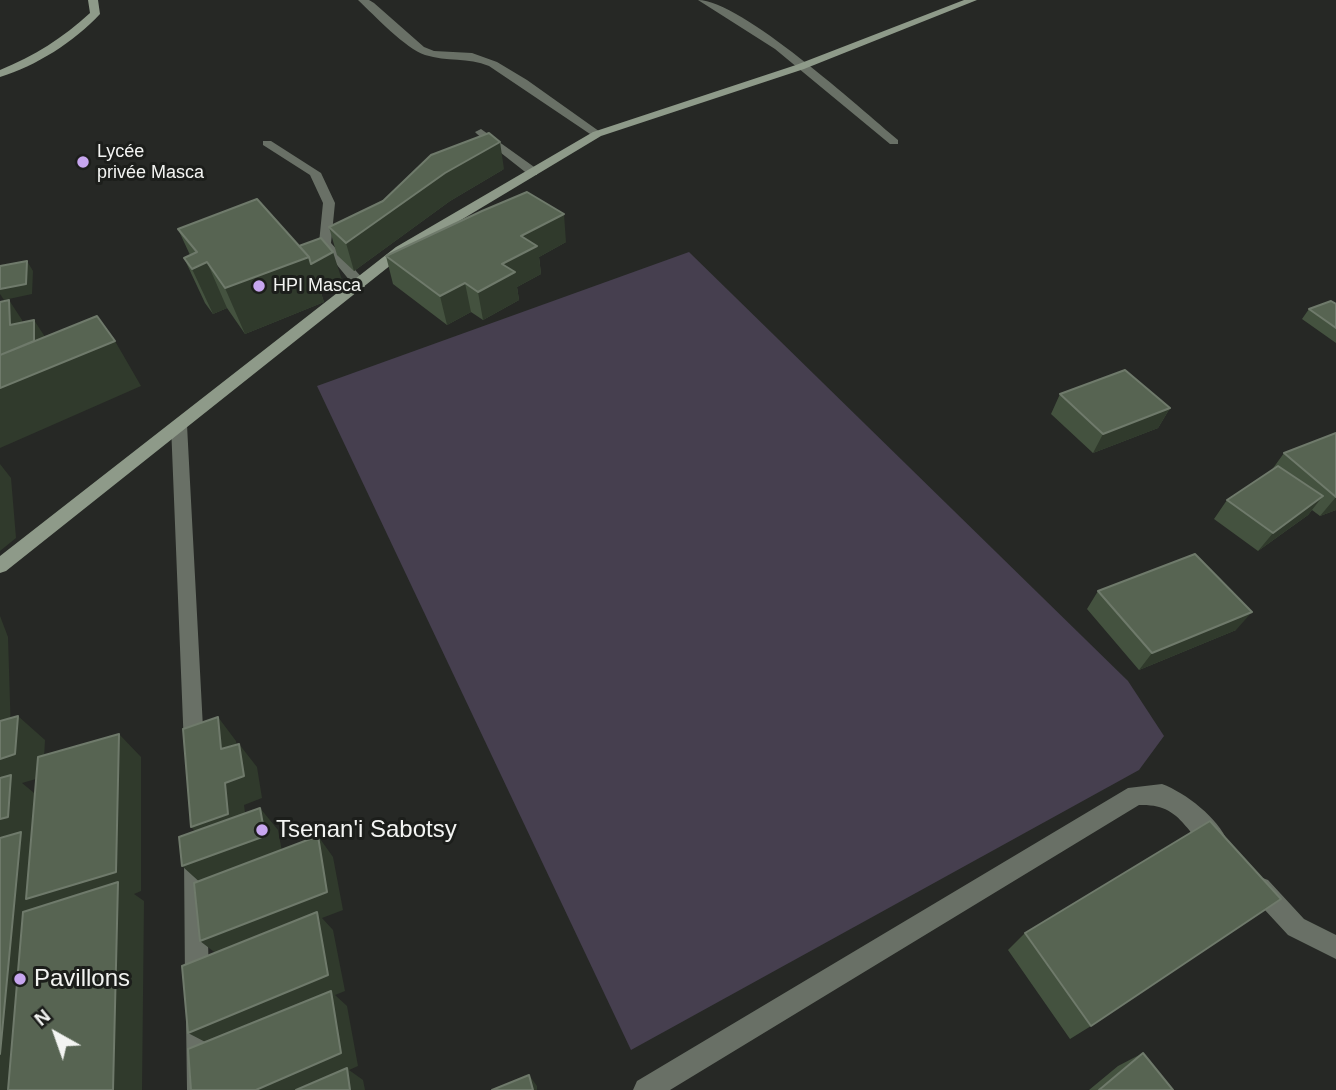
<!DOCTYPE html>
<html>
<head>
<meta charset="utf-8">
<style>
	body { margin:0 }
	#map { position:relative; width:1336px; height:1090px; overflow:hidden; background:#262825; font-family:Arial,sans-serif }
	canvas { display:block }
	.north { position:absolute; left:21px; top:999px; width:70px; height:70px; -webkit-text-stroke:5px #1c1e1b; paint-order:stroke; rotate:320deg; font-size:19px; font-weight:700; line-height:28px; text-align:center; color:#f3f4f2 }
	.north::after { content:''; display:block; margin:auto; width:24px; height:32px; background:#f3f4f2; clip-path:polygon(50% 0,100% 100%,50% 72%,0 100%) }
</style>
</head>
<body>
<div id="map">
<canvas width="1336" height="1090"></canvas>
<div class="north">N</div>
</div>
<script>
const context = document.querySelector('canvas').getContext('2d');
context.lineJoin = 'round';
function fillPath(path, color) {
  context.fillStyle = color;
  context.fill(path, 'evenodd');
}
function trace(path, color, width, dash) {
  context.strokeStyle = color;
  context.lineWidth = width;
  context.lineCap = dash ? 'butt' : 'round';
  context.setLineDash(dash || []);
  context.stroke(path);
}
function label(font, color, halo, rows, align = 'center') {
  context.font = font + ' Arial,sans-serif';
  context.lineWidth = 6;
  context.setLineDash([]);
  context.textBaseline = 'middle';
  context.strokeStyle = halo;
  context.fillStyle = color;
  for (const [text, x, y, turn = 0] of rows) {
    context.save();
    context.translate(x, y);
    context.rotate((+turn || 0) * Math.PI / 180);
    context.textAlign = isNaN(turn) ? turn : align;
    if (halo) context.strokeText(text, 0, 0);
    context.fillText(text, 0, 0);
    context.restore();
  }
}
fillPath(new Path2D(`
	M689,252L1128,681L1164,736L1139,770L631,1050L317,386Z`), '#463f4f');
fillPath(new Path2D(`
	M481,129L537,169V175H529L477,134L475,132Z
	M263,141H271L321,173L335,203L331,243L365,281V287H355L319,243L323,203L310,175L263,145Z`), '#697066');
fillPath(new Path2D(`
	M358,0H369L374,3L424,47L434,51L472,53L497,62L527,80L603,134L593,136L489,66C468,57 447,62 425,55C406,49 374,15 358,0Z
	M698,0C741,0 861,109 898,140V144H890L775,49Z
	M179,420L187,425L204,747L201,754L194,756L187,754L184,747L171,425Z
	M1162,784C1186,793 1218,818 1228,842L1225,850L1217,853C1184,839 1186,803 1139,805L670,1090H633L637,1081L1128,788Z
	M195,845L203,848L206,856L209,982L206,991L197,994L188,991L185,982L184,856L187,848Z
	M1260,877L1268,880L1304,919L1336,935V959L1288,935L1252,896L1249,888L1252,880Z
	M198,1005L207,1008L210,1017L213,1090H187L186,1017L189,1008Z`), '#697066');
fillPath(new Path2D(`
	M88,0H98L100,14C74,42 36,66 0,77V70C34,56 63,38 90,13Z
	M964,0H977L804,69L601,136L406,253L6,571L0,573V556L396,247L593,132L796,65Z`), '#8e9a89');
fillPath(new Path2D(`
	M504,169L450,201L354,271L337,255L329,227Z
	M178,229L299,246L342,280L321,293L324,302L245,334L227,308L213,314L205,303L184,258L190,255Z
	M566,242L539,257L541,274L517,287L519,300L483,320L471,312L447,325L393,284L386,256Z
	M1336,304V343L1302,319L1309,309Z
	M1060,394L1170,408L1158,428L1093,453L1051,414Z
	M1336,433V510L1320,516L1312,510L1308,515L1258,551L1214,519L1227,500L1271,471L1284,453Z
	M1098,591L1236,630L1139,670L1087,609Z
	M1025,933L1091,1026L1070,1039L1008,950Z
	M1143,1053L1173,1090H1089L1118,1066Z`), '#44523f');
fillPath(new Path2D(`
	M500,142L504,169L450,201L354,271L346,243L445,173Z
	M564,214L566,242L539,257L541,274L517,287L519,300L483,320L478,292L502,264L521,236Z
	M333,252L342,280L321,293L324,302L245,334L225,288L309,257Z
	M27,261L33,271L32,294L4,300L0,294V289Z
	M207,262L227,308L213,314L192,269Z
	M465,283L471,312L447,325L440,296Z
	M9,300L22,320L24,345L10,325Z
	M34,320L47,340L0,378Z
	M115,341L141,386L0,448V388Z
	M1170,408L1158,428L1093,453L1103,434Z
	M0,464L11,478L16,538L0,551Z
	M1323,496L1308,515L1258,551L1273,533Z
	M1336,497V510L1320,516Z
	M1252,612L1236,630L1139,670L1152,653Z
	M0,616L8,637L11,735L0,738Z
	M18,716L45,740L43,777L22,783L39,797L119,734L141,757V891L134,894L144,901L142,1090H0V759Z
	M218,717L236,741L240,772L221,749Z
	M239,744L257,767L262,798L244,805L248,835L212,848L191,827Z
	M260,808L278,830L283,857L204,886L182,866Z
	M318,836L333,857L343,910L322,918L333,930L345,991L335,995L347,1006L358,1066L349,1070L363,1080L365,1090H256L213,1046L188,1033L222,958L200,941Z
	M529,1075L537,1086V1090H533Z`), '#303a2c');
const building = new Path2D(`
	M489,133L500,142L445,173L346,243L329,227L383,201L431,155Z
	M527,192L564,214L521,236L537,246L502,264L515,272L478,292L465,283L440,296L386,256L482,211Z
	M257,199L309,257L225,288L207,262L192,269L184,258L197,252L178,229Z
	M321,238L333,252L311,264L309,257L299,246Z
	M27,261L26,284L0,289V266Z
	M9,300L10,325L34,320V341L0,355V302Z
	M1331,301L1336,304V328L1309,309Z
	M97,316L115,341L0,388V355Z
	M1125,370L1170,408L1103,434L1060,394Z
	M1336,433V497L1284,453Z
	M1278,466L1323,496L1273,533L1227,500Z
	M1195,554L1252,612L1152,653L1098,591Z
	M18,716L15,754L0,759V721Z
	M218,717L221,749L239,744L244,776L225,783L228,814L191,827L183,729Z
	M119,734L116,872L26,899L38,757Z
	M11,775L8,817L0,819V778Z
	M260,808L265,836L182,866L179,837Z
	M1210,821L1281,899L1091,1026L1025,933Z
	M21,832L0,1054V838Z
	M318,836L327,892L200,941L194,883Z
	M118,882L113,1090H8L23,912Z
	M317,912L328,975L188,1033L182,966Z
	M331,991L341,1053L256,1090H191L188,1049Z
	M1143,1053L1173,1090H1099Z
	M347,1068L350,1090H296Z
	M529,1075L533,1090H492Z`);
fillPath(building, '#576452');
trace(building, '#6f7a6b', 2);
for (const [x, y, r, color] of [
	[83,162,7,"#c7a6ef"],
	[259,286,7,"#c7a6ef"],
	[262,830,7,"#c7a6ef"],
	[20,979,7,"#c7a6ef"]
]) {
  const dot = new Path2D();
  dot.arc(x, y, r, 0, 2 * Math.PI);
  context.fillStyle = color;
  context.fill(dot);
  trace(dot, '#1c1e1b', 2.5);
}
label('18px', '#f3f4f2', '#1c1e1b', [
	["Lycée",97,152],
	["privée Masca",97,173],
	["HPI Masca",273,286]
], 'left');
label('24px', '#f3f4f2', '#1c1e1b', [
	["Tsenan'i Sabotsy",276,830],
	["Pavillons",34,979]
], 'left');
</script>
</body>
</html>
